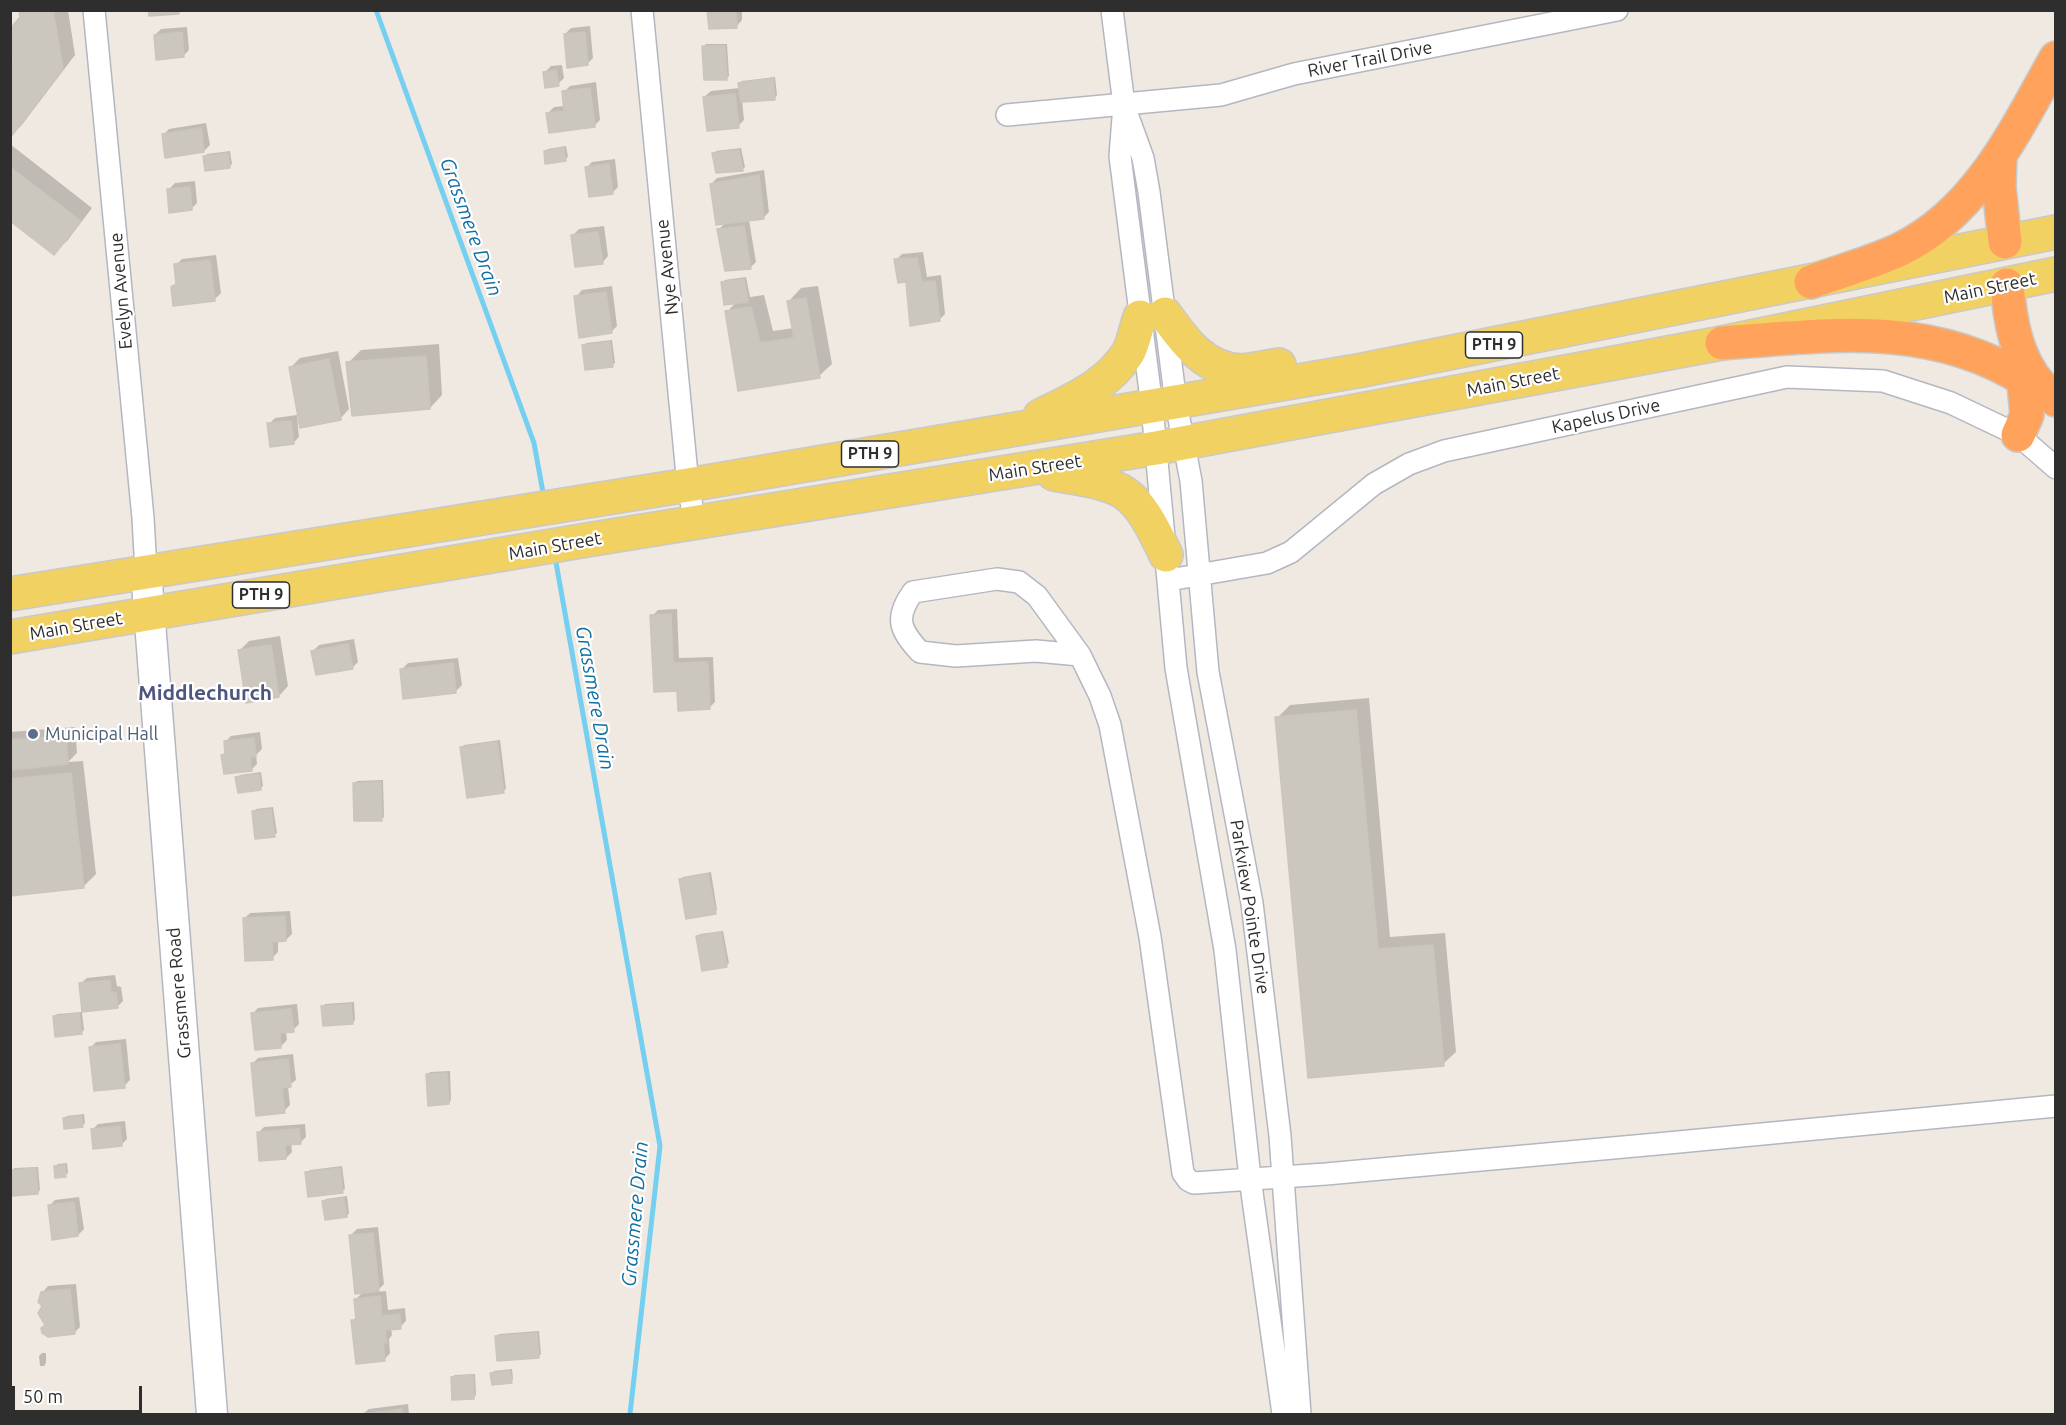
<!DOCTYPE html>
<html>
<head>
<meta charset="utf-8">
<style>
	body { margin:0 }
	#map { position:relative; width:2066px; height:1425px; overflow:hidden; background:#efe9e1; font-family:Ubuntu,sans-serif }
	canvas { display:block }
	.frame { position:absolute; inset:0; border:12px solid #2e2e2e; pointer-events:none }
	.scale { position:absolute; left:12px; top:1386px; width:130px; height:27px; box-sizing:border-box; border:3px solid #2e2e2e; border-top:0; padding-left:8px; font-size:18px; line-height:21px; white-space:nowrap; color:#2e2e2e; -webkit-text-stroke:4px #fff; paint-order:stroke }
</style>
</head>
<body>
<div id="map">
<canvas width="2066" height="1425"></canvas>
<div class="frame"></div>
<div class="scale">50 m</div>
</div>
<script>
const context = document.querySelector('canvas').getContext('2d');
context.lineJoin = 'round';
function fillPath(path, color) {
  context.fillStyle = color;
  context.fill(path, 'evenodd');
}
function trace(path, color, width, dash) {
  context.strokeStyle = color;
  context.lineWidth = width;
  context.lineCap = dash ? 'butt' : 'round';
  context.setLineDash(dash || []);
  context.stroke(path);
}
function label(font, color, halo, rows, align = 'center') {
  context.font = font + ' Ubuntu,sans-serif';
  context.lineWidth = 4.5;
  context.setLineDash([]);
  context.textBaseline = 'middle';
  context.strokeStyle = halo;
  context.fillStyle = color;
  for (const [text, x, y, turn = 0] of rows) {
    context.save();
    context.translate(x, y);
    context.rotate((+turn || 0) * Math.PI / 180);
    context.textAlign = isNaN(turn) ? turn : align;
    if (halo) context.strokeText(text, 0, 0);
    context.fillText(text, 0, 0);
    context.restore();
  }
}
fillPath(new Path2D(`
	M20,10H68L75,55L21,126L10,136L16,62L22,17Z
	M709,10H742V20L736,27Z
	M590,26L593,58L587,64L565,34L571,28Z
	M187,27L189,50L183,56L155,35L161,29Z
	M706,44H727L729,76L727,78L703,47Z
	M562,65L564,78L558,84L545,72L551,66Z
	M775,77L777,95L775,98L742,100L744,120L738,126L704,97L711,91L740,88V83L742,81Z
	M596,82L600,120L594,126L548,113L554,107L565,106L564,92L570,86Z
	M206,123L210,145L204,151L163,135L169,129Z
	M10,144L92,208L67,241L54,253L10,219Z
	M566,146L568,157L565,159L545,151L548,149Z
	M741,148L745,167L742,170L714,154L716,151Z
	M230,151L232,164L229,167L205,157L207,154Z
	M615,159L618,187L612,193L586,168L592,162Z
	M764,170L769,212L763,218L749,220L756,262L750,268L719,229L726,222L711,184L717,178Z
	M195,181L197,203L191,209L169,189L175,183Z
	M604,226L608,256L602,263L573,235L579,229Z
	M923,252L927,277L941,275L945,314L939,320L907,280L896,260L902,254Z
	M216,255L221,293L215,299L172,287L178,282L176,265L182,259Z
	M746,277L750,297L764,295L773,331L794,328L789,301L801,288L818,286L832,364L819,376L739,389L727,312L737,301L723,283L725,280Z
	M612,286L617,326L611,332L576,297L582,290Z
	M612,340L615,363L612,365L584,346L586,343Z
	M439,344L442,395L430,408L348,363L361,350Z
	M338,351L349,409L340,419L291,367L300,358Z
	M297,415L299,437L293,443L269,424L275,418Z
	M677,609L679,658L713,657L715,702L709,708L678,689L652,616L658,610Z
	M280,636L288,686L279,696L239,651L249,641Z
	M354,639L358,662L352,668L313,651L319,645Z
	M458,658L462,685L456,691L402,669L408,663Z
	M1369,698L1390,937L1445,933L1456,1052L1443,1064L1309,1076L1277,718L1290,705Z
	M75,727L77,753L68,762L83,761L96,874L83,887L10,895V732Z
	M260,732L262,749L256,755L257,764L251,770L223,755L226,752L225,742L231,736Z
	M500,740L506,789L503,791L462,747L464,745Z
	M261,772L263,786L261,788L237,778L240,775Z
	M383,780L384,817L381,819L355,783L357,781Z
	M273,807L277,833L274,835L254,812L256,809Z
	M711,872L717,910L715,912L681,880L683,877Z
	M290,911L292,934L286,940H278V952L272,958L244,919L250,913Z
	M723,931L729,963L726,965L698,937L700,934Z
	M115,975L117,986L121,987L123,1001L117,1007L80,984L87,978Z
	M354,1002L355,1020L353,1022L323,1007L325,1004Z
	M297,1004L299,1024L293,1030L286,1031L287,1040L281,1046L252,1014L258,1008Z
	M82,1012L84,1030L81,1033L54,1017L57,1014Z
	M126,1039L130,1080L124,1086L90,1048L96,1042Z
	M293,1054L296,1080L288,1086L290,1105L284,1111L252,1064L258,1058Z
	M450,1071L451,1100L449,1103L428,1075L430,1072Z
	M84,1114L85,1123L82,1126L64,1118L67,1116Z
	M125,1121L127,1139L121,1145L92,1130L98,1124Z
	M305,1124L306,1137L300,1143H291L292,1152L286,1158L258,1133L264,1127Z
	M67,1163L68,1173L65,1175L55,1166L58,1164Z
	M342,1166L345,1189L342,1191L307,1173L310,1170Z
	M38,1167L40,1190L37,1193L12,1170L15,1168Z
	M347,1196L349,1213L347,1216L324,1201L326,1199Z
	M79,1197L84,1229L78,1235L49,1206L55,1200Z
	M378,1227L384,1284L376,1292L386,1291L388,1310L405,1308L406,1321L400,1327L391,1328L392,1335L389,1339L390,1353L384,1360L352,1321L357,1316L355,1300L364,1291L351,1235L357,1229Z
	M76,1284L80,1327L74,1333L47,1325L42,1293L48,1286Z
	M539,1331L541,1354L538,1357L496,1336L499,1334Z
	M42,1353H46V1363L44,1366H40L39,1356Z
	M512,1369L513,1379L511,1381L492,1374L494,1371Z
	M475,1374L476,1395L474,1397L452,1377L455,1375Z
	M408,1404L409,1414H363L369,1409Z`), '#0003');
trace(new Path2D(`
	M376,10L534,443L544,498
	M555,557L660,1146L630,1414`), '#75cff0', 5);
const building = new Path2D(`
	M19,10H53L63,69L10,138V66L14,62L10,60V29L20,17Z
	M148,10H178L179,14L149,16Z
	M707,10H736L737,28L709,29Z
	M182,32L184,57L156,60L154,35Z
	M585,32L588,65L567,68L564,34Z
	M702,46H725L727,80H704Z
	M556,70L559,86L545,88L543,72Z
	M773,78L775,100L741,102L738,83Z
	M590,88L595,127L549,133L546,113L564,111L562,91Z
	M735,94L739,128L707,131L703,97Z
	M201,128L204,152L165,158L162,134Z
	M564,148L566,161L545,164L544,151Z
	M739,150L743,171L716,173L712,153Z
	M228,153L230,168L205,171L203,156Z
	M609,164L613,194L589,197L585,167Z
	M10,167L81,221L54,255L10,221Z
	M759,175L764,219L716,225L710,184Z
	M190,187L192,210L169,213L167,189Z
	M744,226L751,269L725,271L717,229Z
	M598,232L603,264L575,267L571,235Z
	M917,258L922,282L935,281L940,321L910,326L906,282L898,283L894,259Z
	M210,260L215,301L173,306L171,287L176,284L174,264Z
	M744,279L748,302L724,305L721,282Z
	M606,292L612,333L579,338L574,296Z
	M806,298L820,378L738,391L725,311L751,307L760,343L794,338L787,301Z
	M610,342L613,367L585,370L582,345Z
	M426,356L430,409L352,416L346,362Z
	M329,359L341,420L300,428L289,367Z
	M291,421L294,444L270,447L267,423Z
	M671,614L673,663L708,662L710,709L678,711L677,691L654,692L650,615Z
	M348,644L353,669L316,675L311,651Z
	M271,645L279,697L246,703L238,650Z
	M453,663L456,693L403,699L400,669Z
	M1356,710L1378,949L1433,945L1444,1066L1308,1078L1275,717Z
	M66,736L68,764L10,770V740Z
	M254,738L256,757H250L252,771L224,774L221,755L225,754L224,741Z
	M497,742L504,793L467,798L460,747Z
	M71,773L84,888L10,896V779Z
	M259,774L261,790L238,793L235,777Z
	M381,782L382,821H354L353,783Z
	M271,809L275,837L255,839L252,811Z
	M708,874L716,914L686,919L679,879Z
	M285,916L286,941L272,942L273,960L245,961L243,918Z
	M721,932L727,967L702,971L696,936Z
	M110,980L111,992L116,993L118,1008L82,1012L79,983Z
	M351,1004L353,1024L323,1026L321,1006Z
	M291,1009L294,1032L280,1033L281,1048L255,1050L251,1013Z
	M79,1013L82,1034L55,1037L53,1016Z
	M120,1044L125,1088L94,1091L89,1047Z
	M288,1059L291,1087L282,1088L285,1113L256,1116L251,1063Z
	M447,1073L449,1104L428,1106L426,1074Z
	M81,1116L83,1127L64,1129L63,1118Z
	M120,1126L122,1146L93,1149L91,1129Z
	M299,1129L301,1144L285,1145L286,1159L259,1161L257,1132Z
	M65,1165L66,1177L55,1178L54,1166Z
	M36,1168L38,1194L12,1196L11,1170Z
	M340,1168L343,1193L308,1197L305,1172Z
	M344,1198L347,1217L325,1220L322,1201Z
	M74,1202L78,1236L52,1240L48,1205Z
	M373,1233L379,1291L355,1294L349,1235Z
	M70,1289L75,1334L48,1337L42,1333L41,1328L45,1325L38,1313L42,1306L38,1302L41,1292Z
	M380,1296L382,1316L400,1314L401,1329L385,1330L387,1343H383L385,1361L356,1364L351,1320H356L354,1299Z
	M537,1333L539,1358L497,1361L495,1336Z
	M510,1371L512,1383L492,1385L490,1373Z
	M473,1375L474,1399L452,1400L451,1377Z
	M402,1409L403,1414H361Z`);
fillPath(building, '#cbc7bf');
trace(building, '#cbc5ba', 1.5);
const street = new Path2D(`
	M94,10L143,518L146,571
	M642,10L688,485L695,523
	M1112,10L1124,105L1120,156L1152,407L1176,668L1225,950L1250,1178L1283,1414
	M1127,114L1143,158L1149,192L1176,403L1191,481L1208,672L1252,903L1280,1136L1300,1414
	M1007,115L1221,95L1294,74L1617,10
	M1169,580L1267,563L1291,552L1374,484L1409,464L1444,451L1787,377L1883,381L1951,403L2018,435L2056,468
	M1080,655L1036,651L956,656L920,652C900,630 894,618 913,592L997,579L1019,582L1037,596L1080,655L1100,696L1110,725L1150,937L1183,1173L1188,1180L1194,1183L1326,1174L1668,1143L2056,1106`);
const secondary = new Path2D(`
	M146,571L212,1414`);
const primary = new Path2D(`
	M1165,314C1184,341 1206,371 1242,371C1254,370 1267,367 1279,365
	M1040,416C1072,400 1108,385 1128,353C1134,342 1136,328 1140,317
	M1054,474C1126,486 1134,487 1166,555
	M10,594L688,485L1363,370L2056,232
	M10,637L593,539L1156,448L1722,343L2056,274`);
const highway = new Path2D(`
	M2000,155L1999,187L2005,242
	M1811,282C1840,271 1872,263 1901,249C1978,211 2016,129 2056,58
	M2007,285C2010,320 2016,359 2041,386
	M1722,343C1828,335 1930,320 2025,380C2035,386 2046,392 2056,400
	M2018,435L2027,415L2022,364`);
trace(street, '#b4b7c1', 24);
trace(secondary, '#b4b7c1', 33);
trace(primary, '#c9c9c9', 36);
trace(highway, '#c9c9c9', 36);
trace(street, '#fff', 21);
trace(secondary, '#fff', 30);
trace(primary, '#f2d163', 33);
trace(highway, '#ffa35c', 33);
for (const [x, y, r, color] of [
	[33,734,6,"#5c6f8a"]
]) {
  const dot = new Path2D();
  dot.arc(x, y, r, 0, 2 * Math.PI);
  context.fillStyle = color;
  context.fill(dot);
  trace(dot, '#fff', 2);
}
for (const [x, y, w] of [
	[1494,345,57],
	[870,454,57],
	[261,595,57]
]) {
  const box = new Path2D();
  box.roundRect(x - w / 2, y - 13, w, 26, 4.5);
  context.fillStyle = '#fff';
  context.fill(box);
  trace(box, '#2e2e2e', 1.5);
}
label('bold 16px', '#2e2e2e', null, [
	["PTH 9",1494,345],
	["PTH 9",870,454],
	["PTH 9",261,595]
]);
label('18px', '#2e2e2e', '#fff', [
	["River Trail Drive",1370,59,-11],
	["Nye Avenue",667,267,-96],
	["Main Street",1990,288,-12],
	["Evelyn Avenue",121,291,-95],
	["Main Street",1513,382,-11],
	["Kapelus Drive",1606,416,-12],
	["Main Street",1035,468,-9],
	["Main Street",555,546,-10],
	["Main Street",76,626,-10],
	["Parkview Pointe Drive",1250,907,81],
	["Grassmere Road",179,993,-95]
]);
label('18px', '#4e5e75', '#fff', [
	["Municipal Hall",45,734]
], 'left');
label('italic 20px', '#0d6fa3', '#fff', [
	["Grassmere Drain",471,227,70],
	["Grassmere Drain",595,698,80],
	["Grassmere Drain",635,1214,-85]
]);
label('bold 21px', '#4d5680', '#fff', [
	["Middlechurch",205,693]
]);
</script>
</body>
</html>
